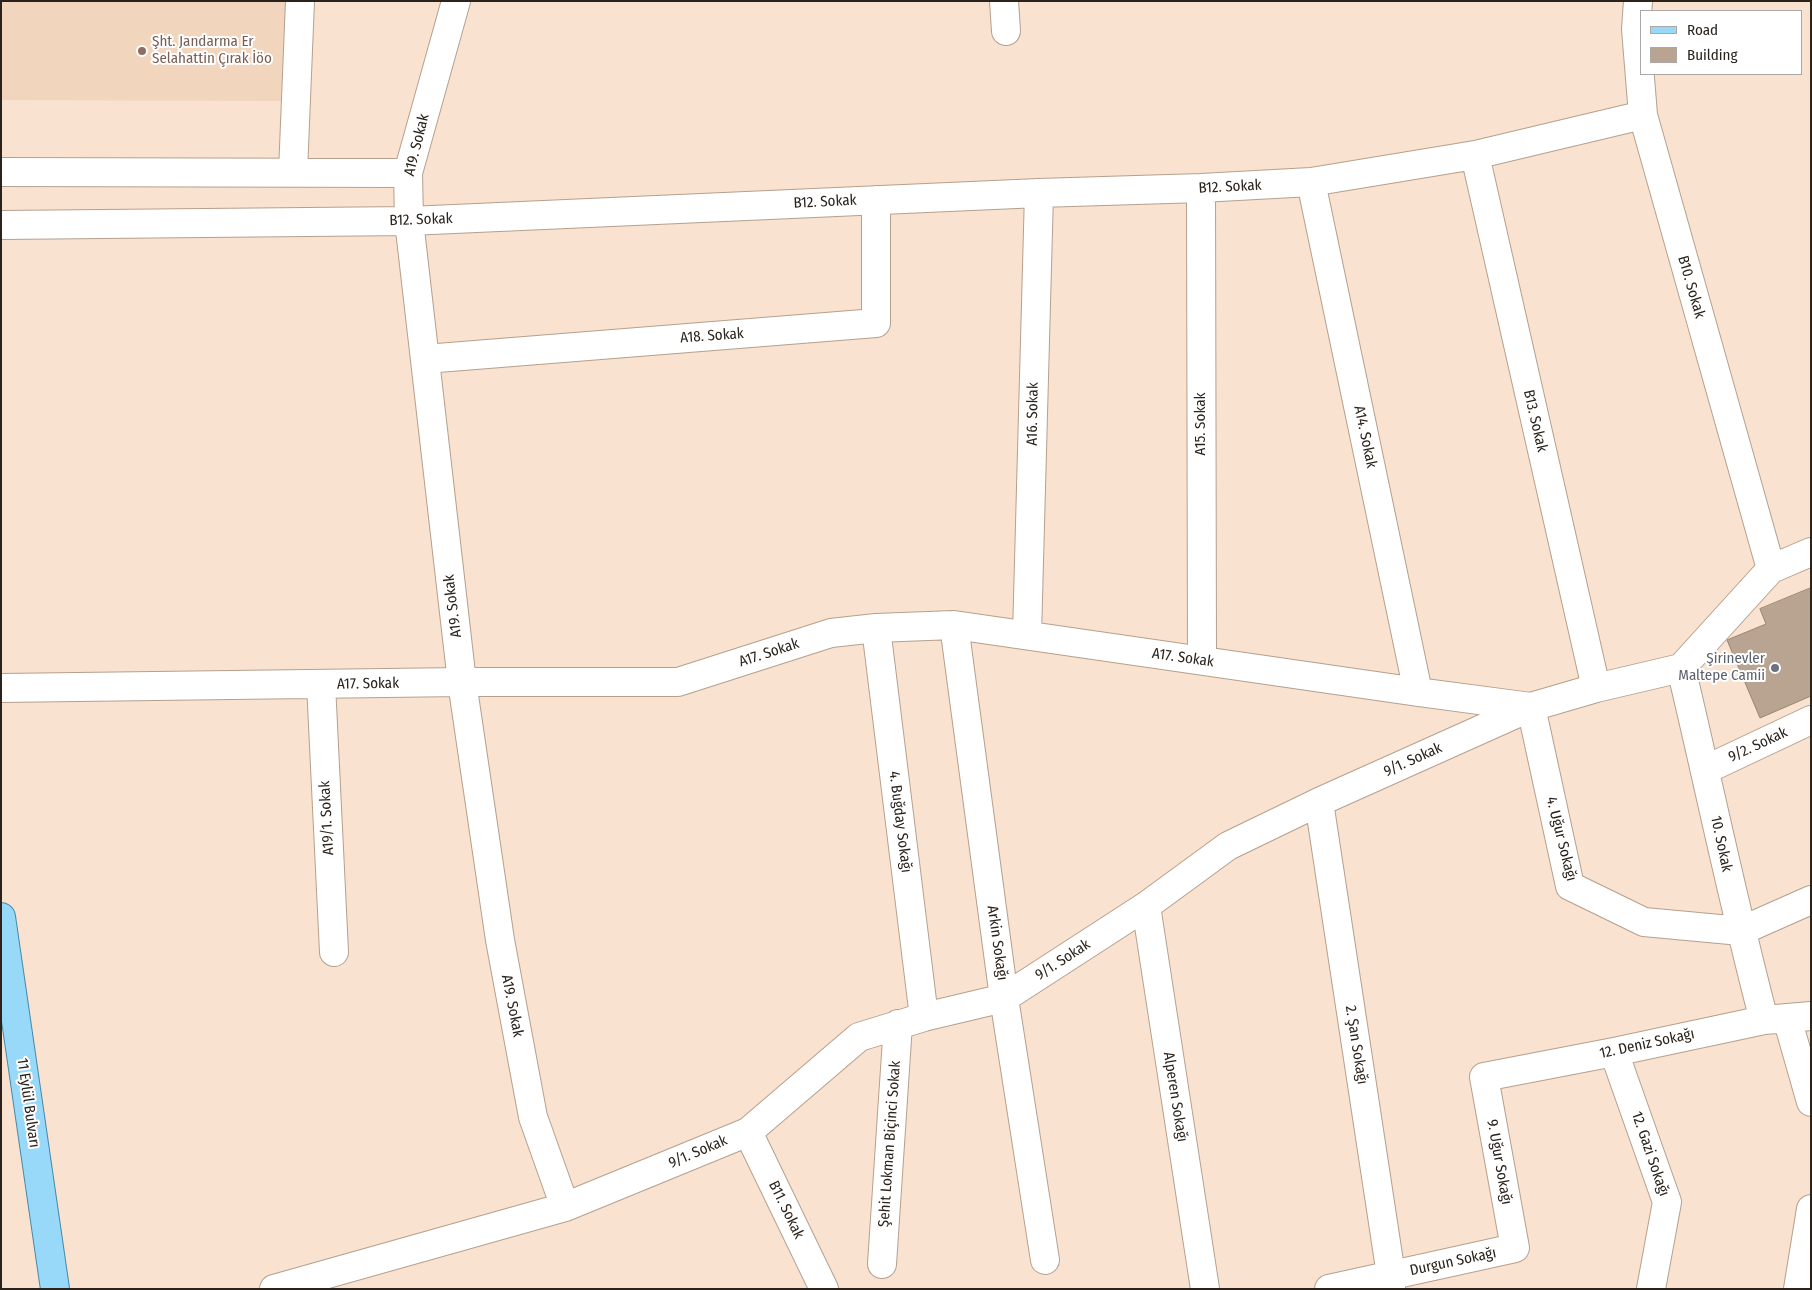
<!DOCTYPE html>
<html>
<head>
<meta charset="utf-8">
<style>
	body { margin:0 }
	#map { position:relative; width:1812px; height:1290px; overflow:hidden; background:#f9e2cf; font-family:"Fira Sans Condensed",sans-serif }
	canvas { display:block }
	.frame { position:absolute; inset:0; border:2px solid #2a221b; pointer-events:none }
	.legend { position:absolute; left:1640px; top:10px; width:162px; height:65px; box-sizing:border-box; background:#fff; border:1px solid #aaa7a4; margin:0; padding:6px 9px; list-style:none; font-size:15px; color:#2a221b }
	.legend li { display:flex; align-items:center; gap:10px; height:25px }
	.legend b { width:25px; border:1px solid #aaa7a4 }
</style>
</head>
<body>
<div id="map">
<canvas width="1812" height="1290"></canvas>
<div class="frame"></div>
<ul class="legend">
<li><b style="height:6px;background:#98d9f9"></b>Road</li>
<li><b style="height:14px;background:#b9a491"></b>Building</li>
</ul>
</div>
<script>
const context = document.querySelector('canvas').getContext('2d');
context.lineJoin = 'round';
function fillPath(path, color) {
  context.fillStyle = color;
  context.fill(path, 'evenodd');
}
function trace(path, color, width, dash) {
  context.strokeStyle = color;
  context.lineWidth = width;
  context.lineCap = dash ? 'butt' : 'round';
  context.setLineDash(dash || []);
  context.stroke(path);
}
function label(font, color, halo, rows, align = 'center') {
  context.font = font + ' "Fira Sans Condensed",sans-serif';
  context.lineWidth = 4;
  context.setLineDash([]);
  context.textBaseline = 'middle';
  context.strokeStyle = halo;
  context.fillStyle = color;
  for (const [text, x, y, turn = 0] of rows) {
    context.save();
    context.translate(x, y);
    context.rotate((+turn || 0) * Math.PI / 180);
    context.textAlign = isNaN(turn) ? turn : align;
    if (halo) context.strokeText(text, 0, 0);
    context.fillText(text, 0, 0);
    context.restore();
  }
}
fillPath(new Path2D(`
	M1,1H286L281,101L1,100Z`), '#f1d5bc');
const building = new Path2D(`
	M1811,588V696L1760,718L1727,640L1766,624L1760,609Z`);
fillPath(building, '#b9a491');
trace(building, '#9a8573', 1);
const street = new Path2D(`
	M456,1L408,173L409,221L462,682L500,940L533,1117L565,1207
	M1004,1L1006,31
	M1638,1L1636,29L1643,115L1771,569
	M1475,155L1596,688
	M1,172L408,173
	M293,172L300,1
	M1311,182L1418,692
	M1201,188L1202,660
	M1,225L409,221L1039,193L1201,188L1311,182L1475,155L1643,115
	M425,359L876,323V200
	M954,625L1004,998L1045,1260
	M876,628L924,1017
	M1027,635L1039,193
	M1681,668C1709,785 1733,903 1764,1020
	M321,684L334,952
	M1,688L462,682H678L831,633L876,628L954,625L1418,692L1531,707L1570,886L1644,922L1741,931L1811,900
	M1705,770L1811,720
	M1319,802L1391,1275V1289
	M1146,906L1205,1289
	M1787,1018L1811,1102
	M1614,1052L1667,1202L1651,1289
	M748,1132L824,1289
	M882,1264L898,1024
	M274,1289L565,1207L748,1132L859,1037L924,1017L1004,998L1146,906L1228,846L1319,802L1531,707L1596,688L1681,668L1771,569L1811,552
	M1329,1289L1515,1248L1484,1077L1614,1052L1764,1020L1811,1016
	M1798,1289L1811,1209`);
const primary = new Path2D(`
	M1,917L55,1289`);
trace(street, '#b5a08e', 30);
trace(primary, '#4589a9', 30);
trace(street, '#fff', 28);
trace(primary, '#98d9f9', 28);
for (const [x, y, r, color] of [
	[142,51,5,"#8d6e63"],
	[1775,668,5,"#6b7280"]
]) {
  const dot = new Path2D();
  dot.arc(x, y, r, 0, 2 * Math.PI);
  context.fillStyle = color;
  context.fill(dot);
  trace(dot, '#fff', 2);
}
label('15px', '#785e54', '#fff', [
	["Şht. Jandarma Er",152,42],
	["Selahattin Çırak İöo",152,59]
], 'left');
label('15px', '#2a221b', '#fff', [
	["A19. Sokak",417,145,-76],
	["B12. Sokak",1230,187,-3],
	["B12. Sokak",825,202,-3],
	["B12. Sokak",421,220,-2],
	["B10. Sokak",1691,287,74],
	["A18. Sokak",712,336,-4],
	["A16. Sokak",1033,414,-89],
	["B13. Sokak",1535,421,77],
	["A15. Sokak",1201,424,-90],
	["A14. Sokak",1365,437,78],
	["A19. Sokak",453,606,-97],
	["A17. Sokak",769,653,-18],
	["A17. Sokak",1183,658,8],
	["A17. Sokak",368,684,-1],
	["9/2. Sokak",1758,745,-25],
	["9/1. Sokak",1413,760,-24],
	["A19/1. Sokak",327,818,-93],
	["4. Buğday Sokağı",900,822,83],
	["4. Uğur Sokağı",1561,839,76],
	["10. Sokak",1721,844,78],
	["Arkin Sokağı",997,943,82],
	["9/1. Sokak",1063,960,-33],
	["A19. Sokak",512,1006,79],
	["12. Deniz Sokağı",1647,1044,-12],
	["2. Şan Sokağı",1356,1045,81],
	["Alperen Sokağı",1175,1097,81],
	["11 Eylül Bulvarı",28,1103,82],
	["Şehit Lokman Biçinci Sokak",890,1144,-86],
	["9/1. Sokak",698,1152,-23],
	["12. Gazi Sokağı",1650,1154,71],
	["9. Uğur Sokağı",1499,1162,80],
	["B11. Sokak",786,1210,64],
	["Durgun Sokağı",1453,1262,-12]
]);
label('15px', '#5b616d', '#fff', [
	["Şirinevler",1765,659],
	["Maltepe Camii",1765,676]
], 'right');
</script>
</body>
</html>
